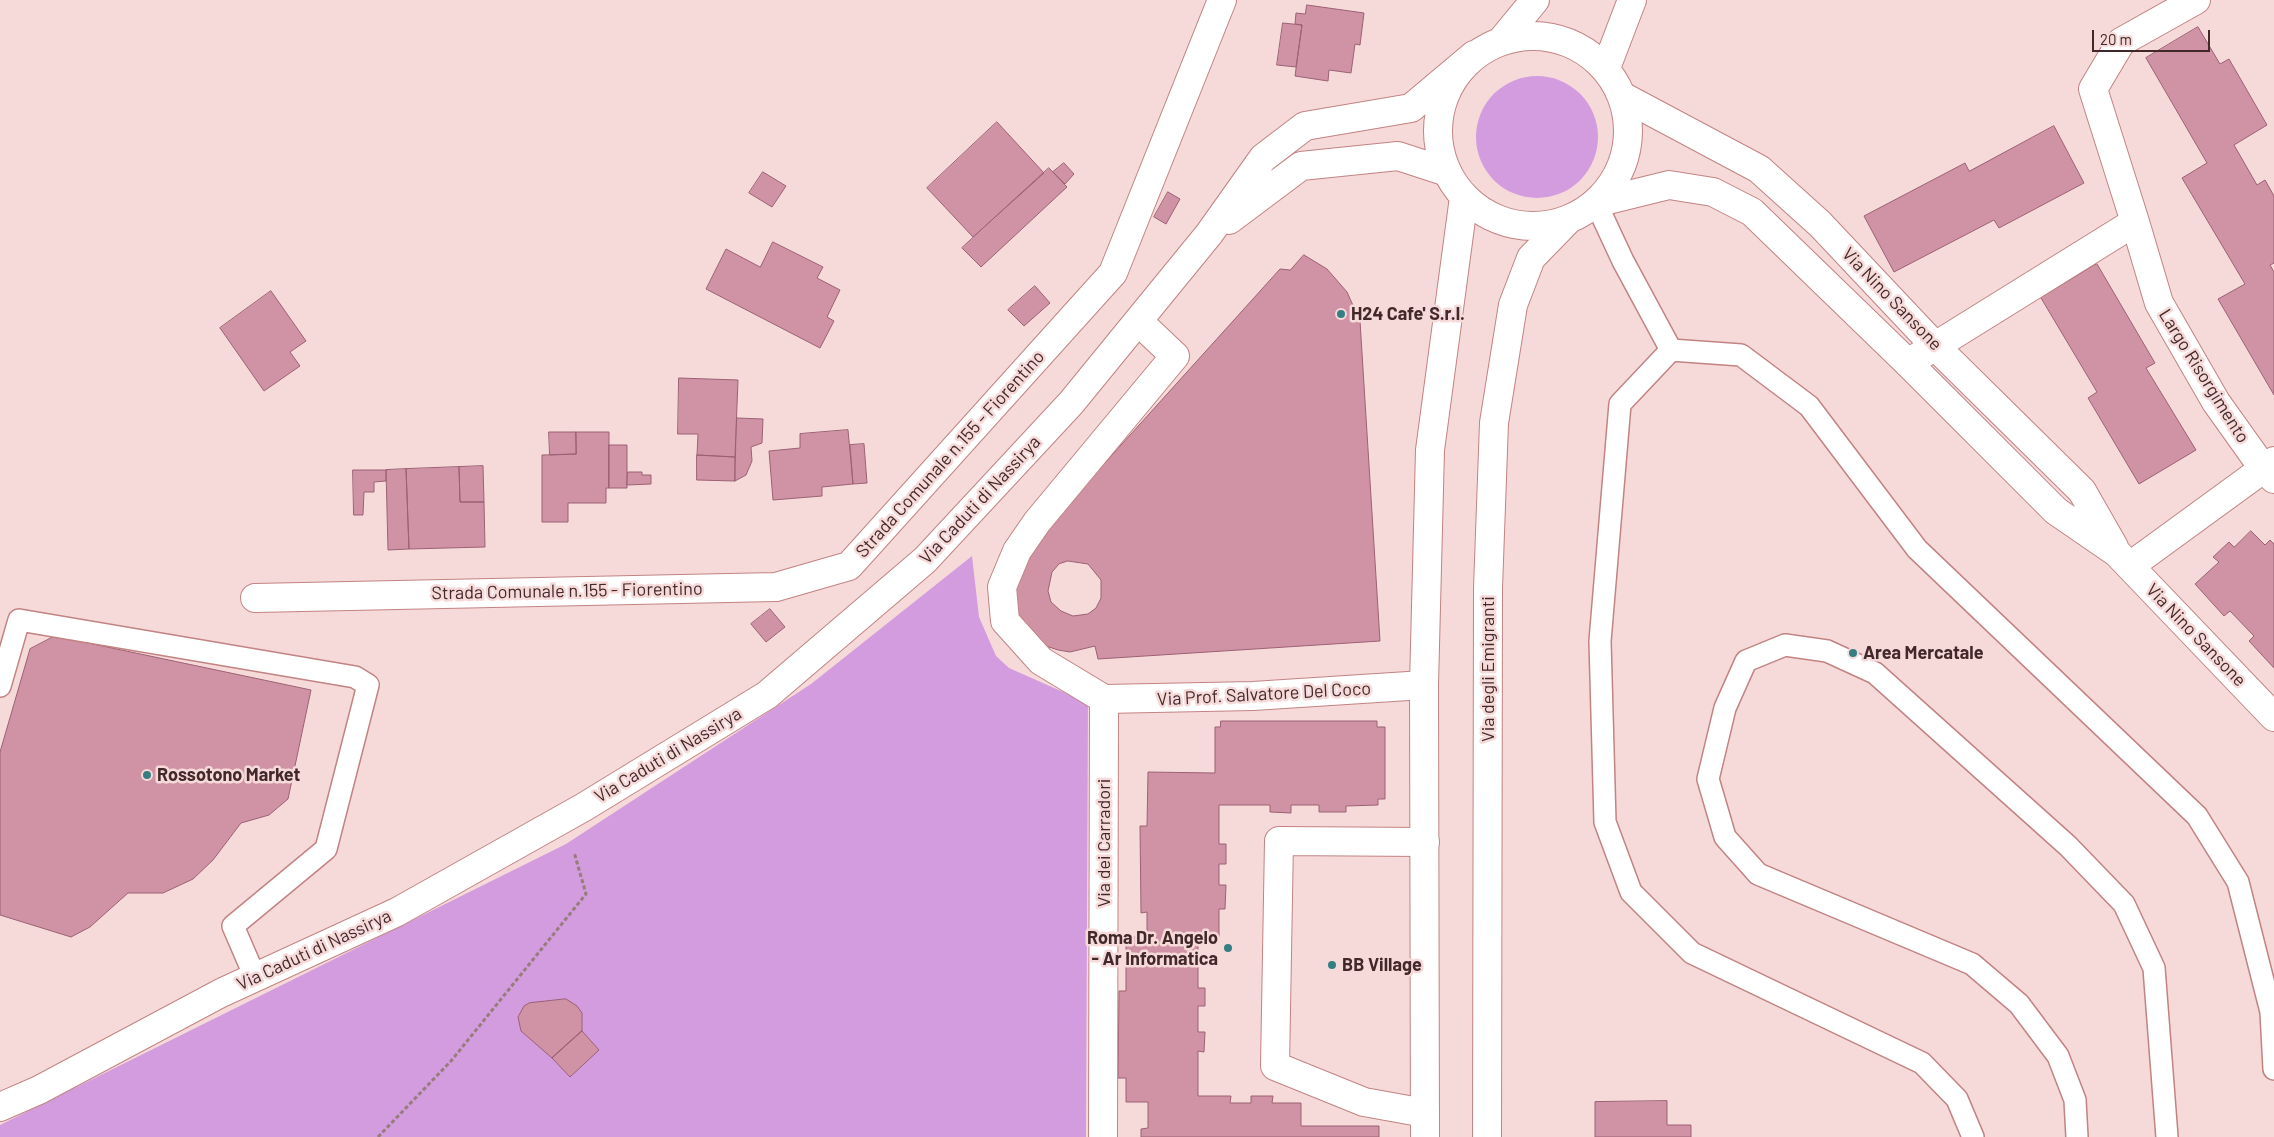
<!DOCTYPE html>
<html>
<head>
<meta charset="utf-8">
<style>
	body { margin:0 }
	#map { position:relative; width:2274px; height:1137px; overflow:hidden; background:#f6dad9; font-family:Barlow,sans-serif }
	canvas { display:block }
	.scale { position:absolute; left:2092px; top:30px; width:118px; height:22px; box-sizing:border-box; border:2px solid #422828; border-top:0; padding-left:6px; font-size:15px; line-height:18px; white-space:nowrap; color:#422828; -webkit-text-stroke:4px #f6dad9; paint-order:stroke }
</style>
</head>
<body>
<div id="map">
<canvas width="2274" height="1137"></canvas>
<div class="scale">20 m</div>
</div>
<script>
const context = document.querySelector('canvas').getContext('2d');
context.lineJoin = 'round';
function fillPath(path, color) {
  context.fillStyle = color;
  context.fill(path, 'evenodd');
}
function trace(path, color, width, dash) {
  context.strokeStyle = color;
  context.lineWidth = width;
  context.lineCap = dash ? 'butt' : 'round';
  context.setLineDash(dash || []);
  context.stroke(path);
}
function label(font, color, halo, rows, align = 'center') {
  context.font = font + ' Barlow,sans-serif';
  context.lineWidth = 5;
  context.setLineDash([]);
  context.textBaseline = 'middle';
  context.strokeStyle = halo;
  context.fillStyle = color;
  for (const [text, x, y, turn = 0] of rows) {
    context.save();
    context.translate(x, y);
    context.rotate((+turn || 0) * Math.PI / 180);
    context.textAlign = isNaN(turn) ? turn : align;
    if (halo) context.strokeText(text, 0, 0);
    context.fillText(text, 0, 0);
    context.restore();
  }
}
fillPath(new Path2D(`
	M1476 137a61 61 0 1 1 122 0a61 61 0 1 1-122 0Z
	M972,556L979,617L996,656L1009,668L1088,703L1086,1137H0V1125L566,844L811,684Z`), '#d29cdf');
const building = new Path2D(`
	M1307,5L1364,13L1360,45L1355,44L1351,73L1329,70L1328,81L1295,76L1302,25L1295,24L1296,13L1305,14Z
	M1283,23L1302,25L1296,67L1277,65Z
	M2198,27L2220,64L2229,59L2267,125L2234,145L2257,185L2265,180L2274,196V263L2270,265L2274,272V395L2218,299L2245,284L2182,178L2207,163L2146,58Z
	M997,122L1044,173L973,237L927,188Z
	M2054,126L2084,183L1999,228L1994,220L1894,272L1864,216L1965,163L1969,171Z
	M1064,163L1074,174L1065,184L1053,172Z
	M1049,168L1067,187L981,267L962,248Z
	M763,172L786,186L772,207L749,193Z
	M1168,192L1180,199L1166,224L1154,217Z
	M773,242L823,267L817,278L840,290L827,317L834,321L820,348L706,289L726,249L760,267Z
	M1304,255L1327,269L1347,292L1360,321L1380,641L1098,659L1095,646L1070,652L1058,650L1040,644L1013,609L1019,558L1280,269L1290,270ZM1068,561L1088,564L1101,580V598L1096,608L1088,614L1073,616L1061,611L1051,602L1048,591L1052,572L1059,564Z
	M2097,264L2155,363L2146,368L2196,450L2139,484L2088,398L2097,392L2041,298Z
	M1035,286L1050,303L1024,326L1008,310Z
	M271,291L306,341L290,352L300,366L264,391L220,328Z
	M679,378L738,380L735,457L697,455L698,434H678Z
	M737,418L763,419L762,443L751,447L752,461L746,475L735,481Z
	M848,430L853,484L822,487V496L773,500L769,451L800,448V434Z
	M549,432H576V454L550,455Z
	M576,432H609V488H606V503H568V522H542V455L576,454Z
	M864,444L867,483L853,484L850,445Z
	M609,445H627V488H609Z
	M697,455L735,457V481L697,480Z
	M483,466L484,502H460L459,467Z
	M459,467L460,502H484L485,547L409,549L406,469Z
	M406,469L409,549L388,550L386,470Z
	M353,470H386V481L374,482V492H364L363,515H354Z
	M628,472H642V475H651V484L627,485Z
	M2251,531L2265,545L2270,540L2274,544V668L2249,641L2254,636L2230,611L2224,616L2195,584L2219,562L2213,557L2229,542L2234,547Z
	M770,609L785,627L766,642L751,624Z
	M55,636L311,690L288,799L269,815L241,823L213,860L193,879L163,893H128L90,927L71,937L0,915V752L30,649Z
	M1221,721H1377V727H1385V799H1378V805L1346,806V812H1319V805H1291V813L1270,812V805H1219V844H1226V864H1219V885H1226L1225,909H1219V937H1198V988H1205V1006H1198V1032H1205L1204,1052L1198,1051V1096H1231L1230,1103H1251V1096H1273L1272,1103H1301V1126H1379V1137H1141V1129L1148,1128V1102H1126V1078H1118L1119,991H1126V937H1147V912L1141,913L1140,826H1147L1148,772L1215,773V727H1220Z
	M566,999L577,1006L582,1013V1031L552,1058L521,1031L518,1017L524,1006L529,1003Z
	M582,1031L599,1050L570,1077L552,1058Z
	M1667,1101V1125H1691V1137H1595V1102Z`);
fillPath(building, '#d093a5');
trace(building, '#9b6173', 1);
const service = new Path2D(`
	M1596,203L1623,261L1671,350
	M0,686L19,620L355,677L368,685L326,849L233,926L255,977
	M1973,1137L1957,1099L1922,1063L1692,953L1631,892L1605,822L1600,641L1620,404L1671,350L1741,355L1809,406L1917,549L2197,816L2238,882L2271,1012L2274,1069
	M2077,1137L2075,1100L2058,1056L2019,1004L1972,964L1758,874L1725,837L1708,779L1725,708L1746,661L1785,645L1827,651L1875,673L2068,846L2124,904L2154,968L2167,1137`);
const minor = new Path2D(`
	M1229,220L1301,166L1398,156L1447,172
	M2135,222L2159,303L2216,402L2263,468L2274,479
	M1138,321L1175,356L1037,522L1017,551L1002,587L1005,621L1041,661L1104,699L1253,696L1424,685
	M1908,363L2135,222L2093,89L2121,42L2196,0
	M2130,566L2274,461
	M255,598L776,587L849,566L1113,273L1222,0
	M0,1107L39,1090L221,993L397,912L584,807L767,695L925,560L1071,403L1209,234L1263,158L1305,126L1411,108L1474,55
	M1425,1113L1364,1102L1275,1066L1279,841L1425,842
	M1103,1137L1104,699`);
const tertiary = new Path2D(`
	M1622,96L1759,169L1820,224L1936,347L2082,491L2114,547
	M1596,203L1669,185L1713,192L1752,212L1908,363L2056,511L2117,553L2274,717`);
const secondary = new Path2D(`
	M1438 131a95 95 0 1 1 190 0a95 95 0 1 1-190 0Z
	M1503,39L1535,0
	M1606,68L1632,0
	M1425,1137L1424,685L1430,450L1464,197
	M1487,1137L1488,588L1494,423L1513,305L1531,258L1568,220`);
trace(service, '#c28383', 24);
trace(minor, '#c28383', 30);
trace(tertiary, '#c28383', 30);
trace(secondary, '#c28383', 30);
trace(new Path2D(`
	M378,1137L451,1061L586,894L574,852`), '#977c7c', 3, [4, 2.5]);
trace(service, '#fff', 21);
trace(minor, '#fff', 28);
trace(tertiary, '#fff', 28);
trace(secondary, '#fff', 28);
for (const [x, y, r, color] of [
	[1341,314,5,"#357e81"],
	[1853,653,5,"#357e81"],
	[147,775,5,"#357e81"],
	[1228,948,5,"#357e81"],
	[1332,965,5,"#357e81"]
]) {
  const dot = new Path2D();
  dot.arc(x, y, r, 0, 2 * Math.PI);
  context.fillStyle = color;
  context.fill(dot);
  trace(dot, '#f6dad9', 2);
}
label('18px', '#422828', '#f6dad9', [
	["Via Nino Sansone",1892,299,46],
	["Largo Risorgimento",2204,376,58],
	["Strada Comunale n.155 - Fiorentino",950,454,-48],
	["Via Caduti di Nassirya",980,500,-47],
	["Strada Comunale n.155 - Fiorentino",567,591,-1],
	["Via Nino Sansone",2196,635,46],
	["Via degli Emigranti",1488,669,-90],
	["Via Prof. Salvatore Del Coco",1264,694,-3],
	["Via Caduti di Nassirya",668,755,-31],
	["Via dei Carradori",1104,843,-90],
	["Via Caduti di Nassirya",314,950,-25]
]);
label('bold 18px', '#422828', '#f6dad9', [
	["H24 Cafe' S.r.l.",1351,314],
	["Area Mercatale",1863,653],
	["Rossotono Market",157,775],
	["Roma Dr. Angelo",1218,938,"right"],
	["- Ar Informatica",1218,959,"right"],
	["BB Village",1342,965]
], 'left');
</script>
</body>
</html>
